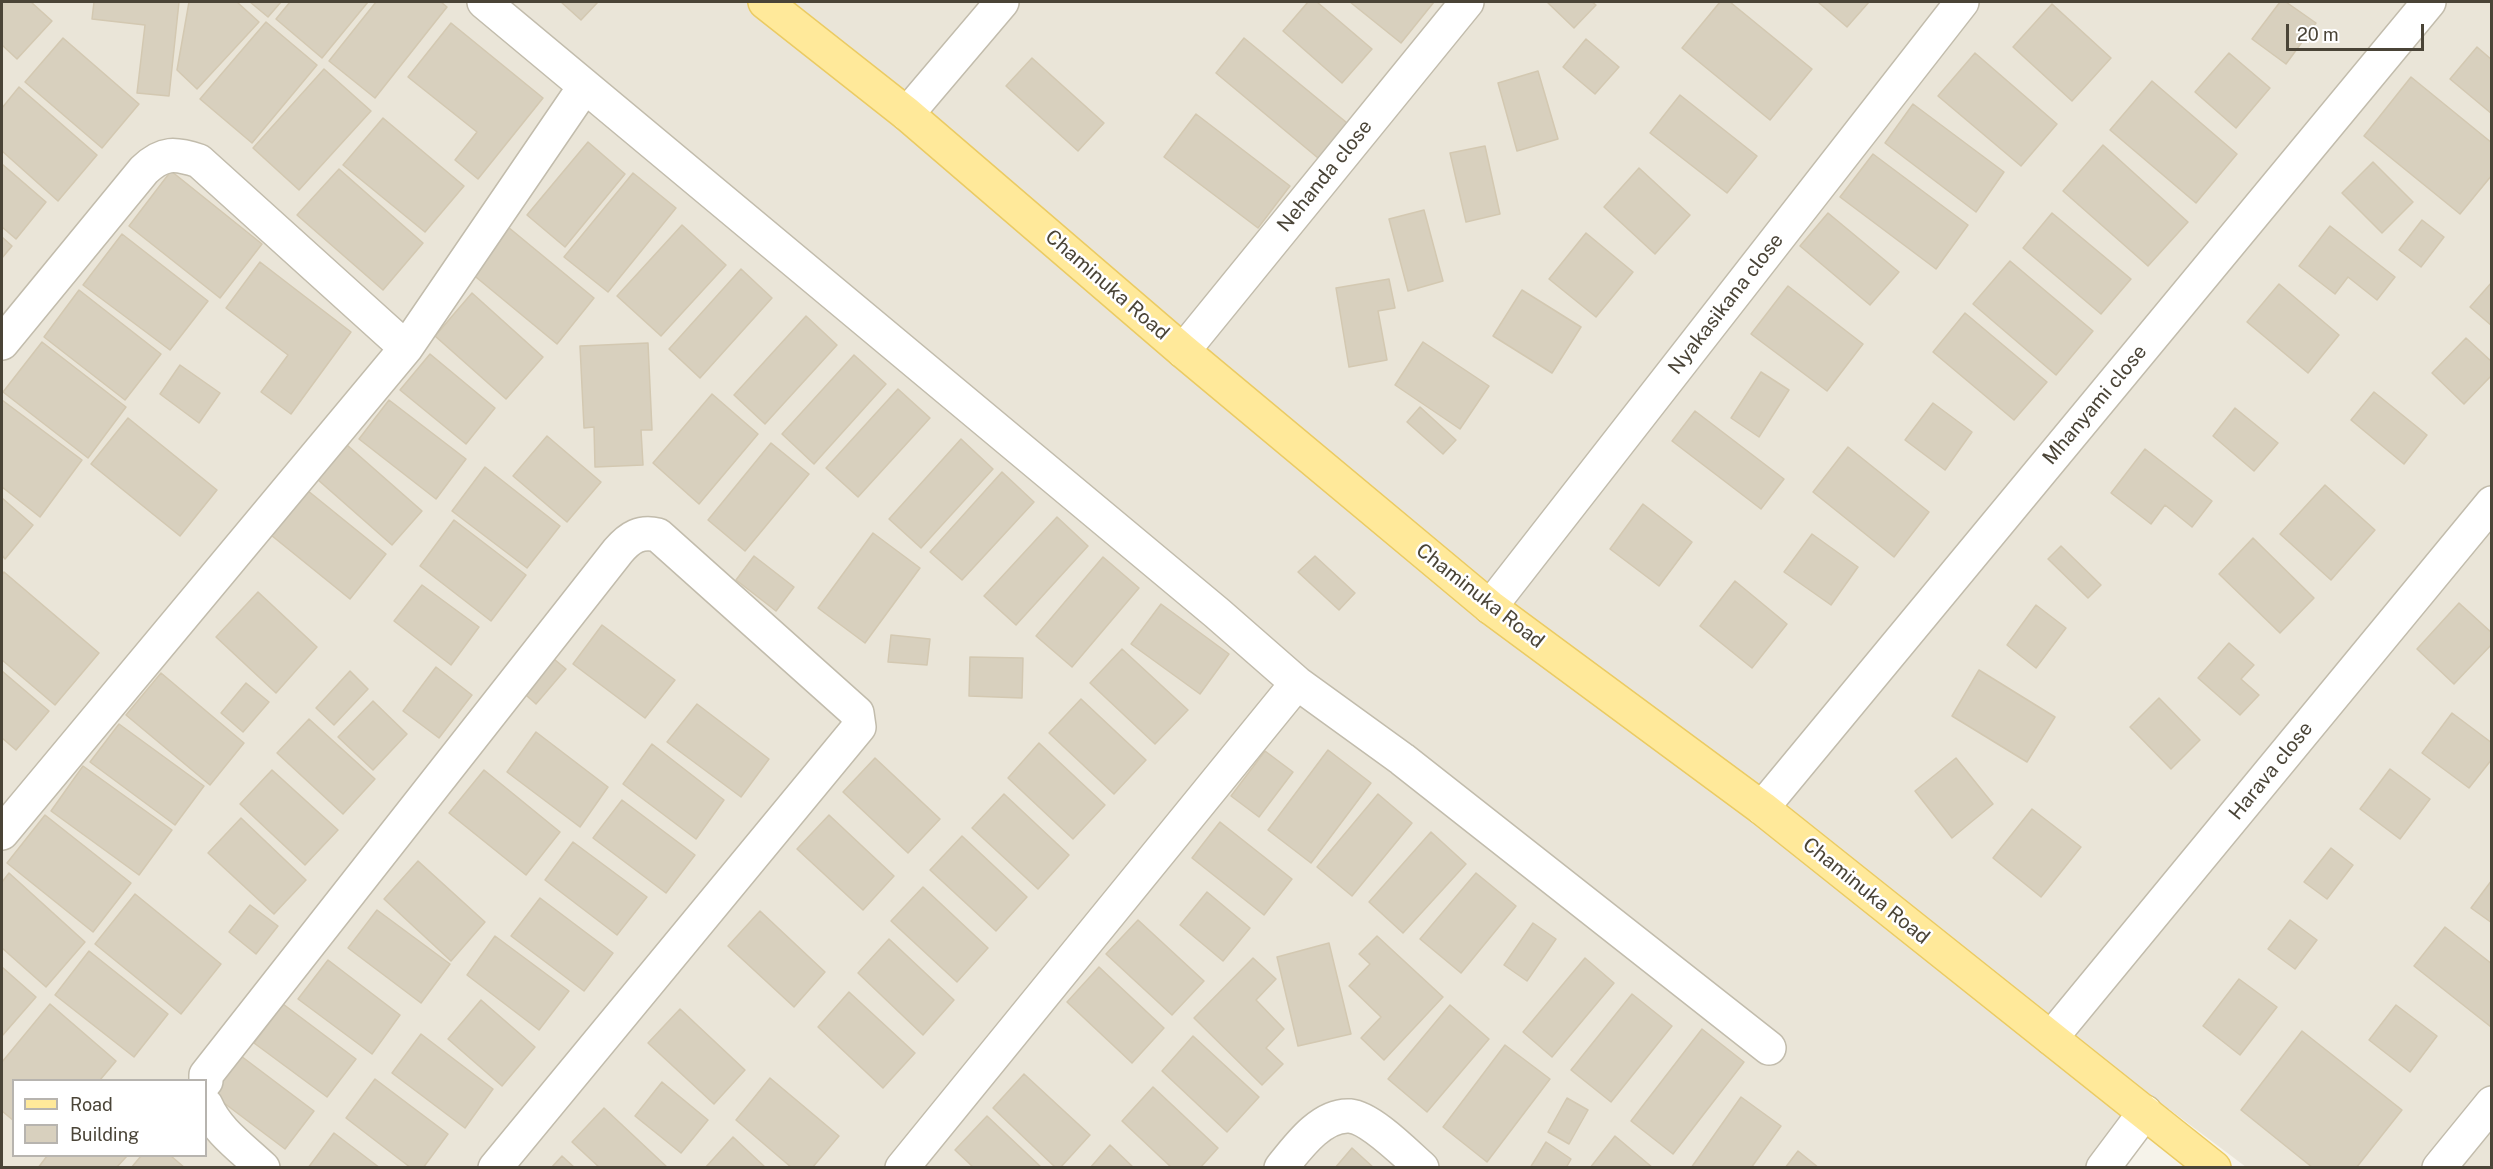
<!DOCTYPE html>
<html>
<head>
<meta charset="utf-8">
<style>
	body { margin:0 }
	#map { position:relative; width:2493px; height:1169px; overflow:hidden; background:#f6f3ea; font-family:"Public Sans",sans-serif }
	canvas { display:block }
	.frame { position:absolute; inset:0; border:3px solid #4a4437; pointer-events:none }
	.legend { position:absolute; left:12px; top:1079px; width:195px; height:78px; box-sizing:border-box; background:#fff; border:2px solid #b7b4af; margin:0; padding:8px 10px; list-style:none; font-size:18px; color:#4a4437 }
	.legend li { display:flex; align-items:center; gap:12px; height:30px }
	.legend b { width:30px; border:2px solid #b7b4af }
	.scale { position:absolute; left:2286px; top:24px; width:138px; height:27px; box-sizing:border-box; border:3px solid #4a4437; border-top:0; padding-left:8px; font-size:18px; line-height:21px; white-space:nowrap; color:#4a4437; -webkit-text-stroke:4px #fff; paint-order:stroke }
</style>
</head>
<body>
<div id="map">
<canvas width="2493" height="1169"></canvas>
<div class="frame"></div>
<ul class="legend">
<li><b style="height:8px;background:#ffe99a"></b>Road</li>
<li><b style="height:16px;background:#d8d0be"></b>Building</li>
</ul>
<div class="scale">20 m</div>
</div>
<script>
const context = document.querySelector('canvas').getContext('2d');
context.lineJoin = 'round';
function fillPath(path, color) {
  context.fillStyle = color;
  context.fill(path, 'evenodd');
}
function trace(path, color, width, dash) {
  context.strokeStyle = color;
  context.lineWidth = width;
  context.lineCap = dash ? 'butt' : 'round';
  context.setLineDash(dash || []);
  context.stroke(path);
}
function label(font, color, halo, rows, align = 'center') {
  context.font = font + ' "Public Sans",sans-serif';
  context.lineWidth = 5;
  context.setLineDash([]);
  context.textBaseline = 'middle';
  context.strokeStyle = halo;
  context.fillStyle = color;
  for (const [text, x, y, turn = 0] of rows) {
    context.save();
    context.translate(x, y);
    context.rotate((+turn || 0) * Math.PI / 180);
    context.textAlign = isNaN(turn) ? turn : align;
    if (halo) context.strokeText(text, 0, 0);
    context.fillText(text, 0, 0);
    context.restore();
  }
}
fillPath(new Path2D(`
	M2,2H2491V1167H2246L2169,1109L2121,1168H2ZM14,1080H206V1156H14Z`), '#eae5d8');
const building = new Path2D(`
	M2,2H31L52,21L17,59L2,45Z
	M94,2H179L169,96L137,93L145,25L92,19Z
	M189,2H237L259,22L197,89L177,70Z
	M250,2H281L268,17Z
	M290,2H368L322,58L276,19Z
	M376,2H441L447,7L375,98L329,61Z
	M561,2H598L581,20Z
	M1308,2H1317L1372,49L1342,83L1283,31Z
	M1350,2H1434L1401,43Z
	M1547,2H1592L1596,5L1574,28Z
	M1720,2H1730L1812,69L1770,120L1682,48Z
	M1818,2H1869L1847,27Z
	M2280,2H2286L2316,23L2286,64L2252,39Z
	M2052,4L2111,58L2072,101L2013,47Z
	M266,22L317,65L252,143L200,99Z
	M451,23L543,98L478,179L455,160L477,132L408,77Z
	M63,38L139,104L102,148L25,82Z
	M1244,38L1352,127L1324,163L1216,73Z
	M1586,39L1619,67L1595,94L1563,67Z
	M2477,47L2492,60V114L2450,79Z
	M1975,53L2057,124L2021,166L1938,96Z
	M2229,53L2270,88L2236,128L2195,92Z
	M1032,58L1104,123L1078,151L1006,86Z
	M324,69L371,111L299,190L253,148Z
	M1538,71L1558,139L1517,151L1498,83Z
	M2411,77L2492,143V175L2460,214L2364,136Z
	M2152,81L2237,154L2196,203L2110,130Z
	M19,87L97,155L58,201L2,151V108Z
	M1680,95L1757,156L1727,193L1650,133Z
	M1913,104L2004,172L1976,212L1885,143Z
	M1196,114L1290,186L1258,228L1164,157Z
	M383,118L464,186L425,232L343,165Z
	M588,142L625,174L565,247L527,215Z
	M2103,145L2188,222L2148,266L2063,191Z
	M1485,146L1500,214L1466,222L1450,153Z
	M1873,154L1968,225L1936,269L1840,197Z
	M2373,162L2413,202L2382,233L2342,193Z
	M2,164L46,202L16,239L2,227Z
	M1639,168L1690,215L1655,254L1604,207Z
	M339,169L423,243L383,290L297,215Z
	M171,171L262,244L220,298L129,226Z
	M633,173L676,208L608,292L564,257Z
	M1424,210L1443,281L1408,291L1389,219Z
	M1828,213L1899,272L1870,305L1800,246Z
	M2052,213L2131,279L2101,314L2023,248Z
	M2422,220L2444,237L2421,267L2399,250Z
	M682,225L726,265L661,336L617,296Z
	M2330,226L2395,277L2377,300L2348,277L2335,294L2299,266Z
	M508,227L594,298L557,344L471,273Z
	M1586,233L1633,272L1596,317L1549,279Z
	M122,234L208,301L170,350L83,285Z
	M2,237L12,246L2,258Z
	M2010,261L2093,331L2056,375L1973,304Z
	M260,262L351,332L291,414L261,392L288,355L226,308Z
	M741,269L772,298L700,378L669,349Z
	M1389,279L1395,308L1378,311L1387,360L1349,367L1336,288Z
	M2492,282V326L2470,307Z
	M2279,284L2339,335L2308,373L2247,322Z
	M1788,286L1863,344L1827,391L1751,334Z
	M79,290L161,354L125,400L44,337Z
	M1522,290L1581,327L1552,373L1493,336Z
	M472,293L543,357L506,399L435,336Z
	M1965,313L2047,382L2014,420L1933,352Z
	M806,316L837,345L765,424L734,395Z
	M2466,338L2492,362V375L2464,404L2432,373Z
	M42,342L126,407L88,458L3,392Z
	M1423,342L1489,386L1460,429L1395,385Z
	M648,343L652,430H641L643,465L595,467L594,427L584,428L580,346Z
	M430,354L495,408L466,444L400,390Z
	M854,355L886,384L814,464L782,434Z
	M180,365L220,393L199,423L160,394Z
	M1761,372L1789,390L1759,437L1731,418Z
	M898,389L930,418L858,497L826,468Z
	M2374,392L2427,435L2404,464L2351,420Z
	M712,394L758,434L699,504L653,463Z
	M2,400L82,460L40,517L2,487Z
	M389,400L466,459L436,499L359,439Z
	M1933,403L1972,432L1945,470L1905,440Z
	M1420,407L1456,440L1443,454L1407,422Z
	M2235,408L2278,443L2254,471L2213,436Z
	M1695,411L1784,479L1761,509L1672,441Z
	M128,418L217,490L180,536L91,464Z
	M547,436L601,482L567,522L513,476Z
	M961,439L993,469L921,548L889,519Z
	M771,443L809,474L745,551L708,520Z
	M347,445L422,511L392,545L317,479Z
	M1848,447L1929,512L1894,557L1813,492Z
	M2145,449L2212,501L2192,527L2165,505L2151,524L2111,493Z
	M485,467L560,526L527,568L452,511Z
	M1002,472L1034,502L962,580L930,552Z
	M2325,485L2375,530L2331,580L2280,534Z
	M302,486L386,554L350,599L266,531Z
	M2,498L33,525L5,559L2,555Z
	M1643,504L1692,542L1659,586L1610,549Z
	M1057,517L1088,546L1016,625L984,596Z
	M454,520L526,575L491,621L420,566Z
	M873,533L920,568L865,643L818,608Z
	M1812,534L1858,567L1831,605L1784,572Z
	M2253,538L2314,598L2280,633L2219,574Z
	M2061,546L2101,585L2088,598L2048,559Z
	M754,556L794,587L776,611L736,580Z
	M1315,556L1355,593L1339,610L1298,572Z
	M1103,557L1139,588L1072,667L1036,636Z
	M4,572L99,653L55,705L2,660V575Z
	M1735,581L1787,624L1752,668L1700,626Z
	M422,585L479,627L451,665L394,621Z
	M258,592L317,647L276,693L216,637Z
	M2459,603L2492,633V644L2454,684L2417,649Z
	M1161,604L1229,654L1200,694L1131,644Z
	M2036,605L2066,628L2036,668L2007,645Z
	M602,625L675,680L645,718L573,664Z
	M891,635L930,639L927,665L888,662Z
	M2229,643L2254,665L2241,679L2259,695L2240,715L2198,678Z
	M1122,649L1188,710L1155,744L1090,683Z
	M548,654L566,669L536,704L518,688Z
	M970,657L1023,658L1022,698L969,696Z
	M436,667L472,695L439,738L403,711Z
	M1979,670L2055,717L2027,762L1952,716Z
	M2,671L49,711L16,750L2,738Z
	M350,671L368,689L334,725L316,708Z
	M161,673L244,743L210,785L126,715Z
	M246,683L269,702L243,732L221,713Z
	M2159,698L2200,740L2171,769L2130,727Z
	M1081,699L1146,760L1114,794L1049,733Z
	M373,701L407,734L373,770L338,737Z
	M697,704L769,759L741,797L667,742Z
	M2452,713L2492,743V759L2469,788L2422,753Z
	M309,719L375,779L343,814L277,753Z
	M119,724L204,786L175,825L90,762Z
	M536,732L608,787L580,827L507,772Z
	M1039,743L1105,805L1073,839L1008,778Z
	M652,744L724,800L696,839L623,784Z
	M1328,750L1371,783L1311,863L1268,830Z
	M1265,751L1293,772L1259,817L1231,796Z
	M875,758L940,819L908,853L843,792Z
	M1956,758L1993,804L1952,838L1915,791Z
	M83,766L172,830L139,875L51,811Z
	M2390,769L2430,799L2400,839L2360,809Z
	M272,770L338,830L305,865L240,804Z
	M484,770L560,832L526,875L449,813Z
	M1004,794L1069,855L1038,889L972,828Z
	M1378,794L1412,823L1352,896L1317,867Z
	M622,800L695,855L666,893L593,838Z
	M2032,809L2081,847L2041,897L1993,858Z
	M45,815L131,883L93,932L7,863Z
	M829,815L894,876L863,910L797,849Z
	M241,818L306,880L274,914L208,853Z
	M1220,822L1292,879L1264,915L1192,858Z
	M1431,832L1466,864L1403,933L1369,902Z
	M962,836L1027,897L996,931L930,870Z
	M573,842L647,897L617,935L545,880Z
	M2331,848L2353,865L2327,899L2304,882Z
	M418,861L485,922L451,961L384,899Z
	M9,873L85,942L46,987L2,948V882Z
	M1476,873L1516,906L1461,973L1420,939Z
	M2492,880V923L2471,908Z
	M923,887L988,948L957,982L891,921Z
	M1207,892L1250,928L1223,961L1180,925Z
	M135,894L221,964L181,1014L95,944Z
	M540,898L613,953L584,991L511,936Z
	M250,905L278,926L256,954L229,932Z
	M377,910L450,964L421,1003L348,948Z
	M760,911L825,972L794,1007L728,946Z
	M1138,920L1204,981L1172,1015L1106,954Z
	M2290,920L2317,940L2295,969L2268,949Z
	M1533,923L1556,939L1527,981L1504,965Z
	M2445,927L2492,964L2491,1027L2414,966Z
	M495,936L569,991L539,1030L467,975Z
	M1377,936L1443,997L1384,1060L1361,1038L1381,1017L1349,986L1370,964L1359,954Z
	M889,939L954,1000L923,1035L858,973Z
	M1329,943L1351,1034L1298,1046L1277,957Z
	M89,951L168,1014L134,1057L55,995Z
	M1253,958L1276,979L1256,1000L1284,1029L1266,1048L1283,1064L1262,1085L1194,1018Z
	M1585,958L1614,983L1552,1057L1523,1032Z
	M328,960L400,1015L372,1054L298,999Z
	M2,967L36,997L2,1036Z
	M1099,967L1164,1028L1132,1063L1067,1002Z
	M2239,979L2277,1007L2240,1055L2203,1026Z
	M849,992L915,1053L883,1088L818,1027Z
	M1632,994L1672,1026L1611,1102L1571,1070Z
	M481,1000L535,1047L502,1086L448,1039Z
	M50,1004L116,1061L100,1080H14V1121L2,1111V1062Z
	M283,1004L356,1059L327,1097L254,1043Z
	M1450,1005L1489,1039L1427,1112L1388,1079Z
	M2396,1005L2437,1036L2410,1072L2369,1040Z
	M680,1009L745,1070L714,1104L648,1043Z
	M1702,1029L1744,1062L1673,1154L1631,1121Z
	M2302,1031L2402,1110L2356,1168H2313L2241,1110Z
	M421,1034L493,1089L465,1128L392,1073Z
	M1193,1036L1259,1097L1227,1132L1162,1071Z
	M1505,1045L1550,1079L1487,1162L1443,1127Z
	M241,1056L314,1111L285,1149L212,1094Z
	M1024,1074L1090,1135L1060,1168H1056L993,1108Z
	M770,1078L839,1136L812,1168H792L736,1120Z
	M375,1079L448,1134L423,1168H411L346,1118Z
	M662,1082L708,1120L681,1153L635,1116Z
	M1153,1087L1218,1148L1200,1168H1172L1122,1121Z
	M1741,1097L1781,1126L1751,1168H1691Z
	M1567,1098L1588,1110L1569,1144L1548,1132Z
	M604,1108L668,1168H600L572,1142Z
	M987,1116L1042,1168H974L955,1150Z
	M334,1133L380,1168H308Z
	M1615,1136L1653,1168H1590Z
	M733,1137L766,1168H705Z
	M1546,1142L1571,1159L1566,1168H1530Z
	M1110,1145L1134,1168H1090Z
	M1352,1148L1374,1168H1335Z
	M1798,1151L1819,1168H1785Z
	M47,1156H127L116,1168H38Z
	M141,1156H171L185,1168H131Z
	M562,1156L575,1168H551Z`);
fillPath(building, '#d8d0be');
trace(building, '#d3c8b1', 1.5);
const minor = new Path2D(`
	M484,2L1217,613L1297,683L1402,759L1769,1048
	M907,114L1002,2
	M2,343L144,170C163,152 175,153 199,161L406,348
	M1183,351L1467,2
	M1490,607L1962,2
	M1762,808L2429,2
	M2,833L406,348L585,86
	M2051,1038L2492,503
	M206,1081V1075L618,551C630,537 640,531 658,535L857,713L859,727L495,1168
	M206,1105C217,1131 242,1148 263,1168
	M902,1168L1297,683
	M1281,1168C1297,1148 1321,1114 1350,1116C1371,1118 1406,1154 1422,1168
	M2103,1168L2145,1112
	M2439,1168L2492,1103`);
const major = new Path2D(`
	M765,2L907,114L1183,351L1490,607L1762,808L2214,1168`);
trace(minor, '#c2bcac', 36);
trace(major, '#ebcb63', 36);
trace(minor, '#fff', 33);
trace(major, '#ffe99a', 33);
label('20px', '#4a4437', '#fff', [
	["Nehanda close",1325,176,-51],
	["Chaminuka Road",1107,285,41],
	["Nyakasikana close",1726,304,-52],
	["Mhanyami close",2095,405,-50],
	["Chaminuka Road",1480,596,38],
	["Harava close",2271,771,-51],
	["Chaminuka Road",1866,891,39]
]);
</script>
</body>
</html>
